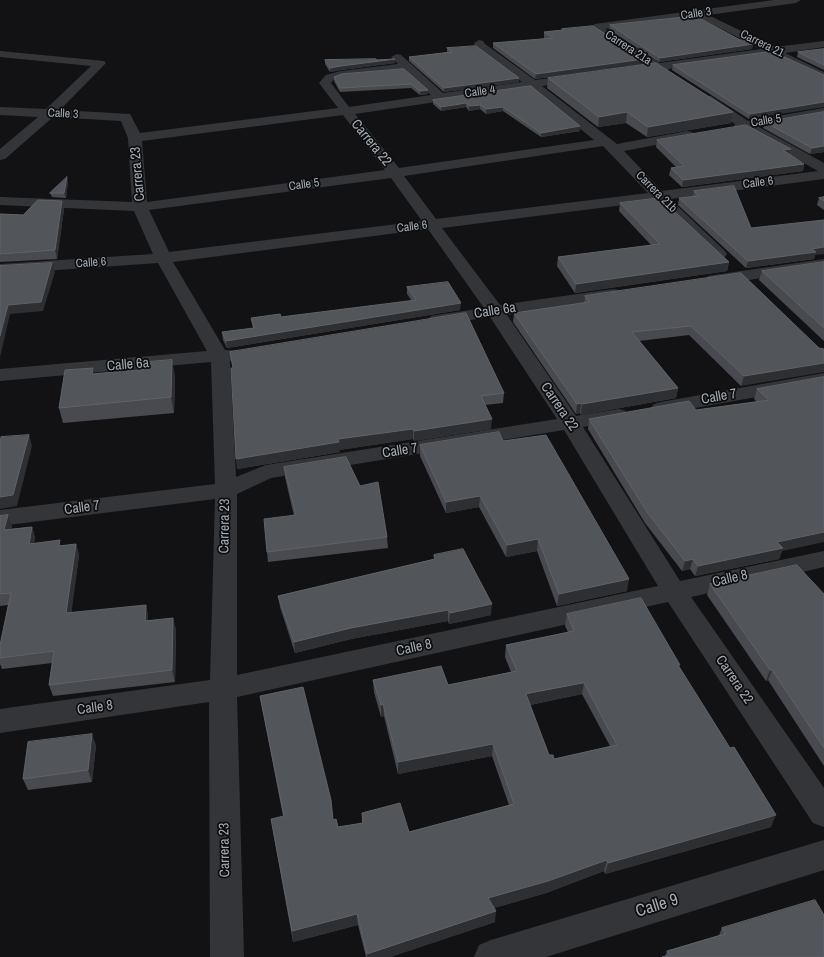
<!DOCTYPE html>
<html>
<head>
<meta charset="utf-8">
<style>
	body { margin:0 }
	canvas { display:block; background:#121214 }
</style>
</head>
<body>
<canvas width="824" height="957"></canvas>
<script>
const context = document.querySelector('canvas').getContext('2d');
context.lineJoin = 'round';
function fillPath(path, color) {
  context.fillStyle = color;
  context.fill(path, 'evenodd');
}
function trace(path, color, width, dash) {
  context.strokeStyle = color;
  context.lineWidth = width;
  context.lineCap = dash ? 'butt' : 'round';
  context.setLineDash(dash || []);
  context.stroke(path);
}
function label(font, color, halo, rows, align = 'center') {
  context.font = font + ' "Archivo Narrow",sans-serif';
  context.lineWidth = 3.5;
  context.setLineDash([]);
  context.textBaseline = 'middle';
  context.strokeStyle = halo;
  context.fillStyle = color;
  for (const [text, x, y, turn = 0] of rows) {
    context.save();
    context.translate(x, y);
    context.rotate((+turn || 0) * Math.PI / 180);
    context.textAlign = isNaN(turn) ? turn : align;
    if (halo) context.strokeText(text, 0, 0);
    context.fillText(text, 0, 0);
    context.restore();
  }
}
fillPath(new Path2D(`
	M774,0H801L796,3L708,15L775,47L824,41V47L785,53L824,72V79L772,54L668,69L669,70L667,72C661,74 659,71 655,70C646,69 637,75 628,72L626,70L628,68L647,65L590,27L595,24ZM696,16L761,49L660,63L605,29Z
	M479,40L483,41L485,44L535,80L576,75L580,76L582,78L580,80L542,86L617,144L687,131L692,132L694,135L692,138L624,151L662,191L818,171L744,129H735L734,126L735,124L703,102L701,99L703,96H711L748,121L824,108V116L759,127L824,163V179L670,199L725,251L727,254L725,257L719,259L713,257L655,201L442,228L500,305L613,289L619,290L622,294L619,298L613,299L507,315L576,416L619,409L626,411L629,415L626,419L583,427L680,581L824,551V567L691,597L824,788V827L813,823L668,602L237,697L244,957H210L209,702L0,733V709L210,680L215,499L0,526V510L215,484L211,362L0,381V369L207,351L158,263L0,274V264L153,254L134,211L0,205V197L132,202L128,138L121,121L53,117L5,159L0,160V149L38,117L0,115V107L46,109L91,66L0,57V51L104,61L106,63L104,65L60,110L130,114L140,133L338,108L319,83L326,75L341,71L398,64L391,57L397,54L401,55L443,93L522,82L476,48L474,43ZM405,71L431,95L349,107L331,83L334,79L342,77ZM530,88L594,140L399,168L355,114ZM343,115L385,170L147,202L142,141ZM603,146L648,193L436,219L404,176ZM391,178L422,221L169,252L149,210ZM428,229L484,308L437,315L431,316L428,320L431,324L437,325L490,317L557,419L266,465L236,477L230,361L239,359L241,355L239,351L225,350L173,262ZM564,430L658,586L237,675V494L271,478Z
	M824,259V269L714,285L708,284L706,280L708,276L714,275Z
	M824,373V385L661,414L654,412L651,408L654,404L661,402Z
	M824,840V870L546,957H474L479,945L491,940Z`), '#333538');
fillPath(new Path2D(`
	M610,25L740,40L753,44L752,49L659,62L609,30Z
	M562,29L644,59L643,64L535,79L493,48V43L546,39L544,38V32L562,30Z
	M447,48L519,82L444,92L409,61V57L448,52H447Z
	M824,49V70L797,57L798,52Z
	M768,52L749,119L672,70L673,65Z
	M395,59V63L341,70L330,72L325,64V60H377Z
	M404,69L428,94L420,95L411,88L340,92L334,81V77Z
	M548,78L733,112L731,123L647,137L626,123L598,127L547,88Z
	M531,86L580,126V131L541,137L503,111L486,114L480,109L469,111L466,107L441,111L433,104V100Z
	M824,112V152L810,154L763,128L765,122Z
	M657,140L791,149L790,155L804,164L803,171L682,187L669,175L671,168L676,167L656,147Z
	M68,181L66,198L52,197L50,193Z
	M694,191L751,228L815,255L814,259L746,268L678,205L679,198L693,196Z
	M824,197V210L817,205L819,198Z
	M62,201L64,209L57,259L0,262V214L23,215Z
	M620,203L729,262L727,271L575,293L557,266L558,257L651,245L619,211Z
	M824,262V341L759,280L762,271Z
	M407,287L460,310L227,348L223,340L222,332L253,328L251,318L281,317L412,301L407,294Z
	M585,296L819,348L741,386L689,335L639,341L678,388L676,398L581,415L580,413L576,414L513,322L514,313L584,303Z
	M230,352L504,393L503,403L485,405L491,429L414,441L413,439L339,450L340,452L237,469L233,368Z
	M148,369L175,376L174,413L63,423L59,408L94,374Z
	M824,377L782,551L779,559L695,576L690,569L682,571L645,523L588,429L589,419L696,410L757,402L754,399L757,389Z
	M503,441L627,591L557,606L537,551L506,557L479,507L446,513L420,456V445Z
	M284,467L360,486L387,537L388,548L268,562L267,552L294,516L285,477Z
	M0,516L12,526L11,529L32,527L35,538L34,543L62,546L76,544L79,555L71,613L146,605L148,616V621L176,629L175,682L53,696L49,685L52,663L2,669L0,664V645L8,605L0,606Z
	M434,555L491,615L449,624L448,621L351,639L295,653L280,607L278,596L434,559Z
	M710,584L824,594V766L768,680L766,681L707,595Z
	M567,614L679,667L771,827L605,874L604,871L546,893L494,908L495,922L390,957H366L358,925L293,942L273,831L283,816L260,696L338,827L362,823V813L409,832L509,805L492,756L398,774L384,716L381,717L374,692L373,680L448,685L511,672L505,657L506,645L568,632L565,626ZM582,694L610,746L554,759L549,755L530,705Z
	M96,745L92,782L28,790L23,779Z
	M824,915L665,956L667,951L719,935L722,928Z`), '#484a4f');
fillPath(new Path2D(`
	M753,44L752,49L659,62L660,58Z
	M395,59V63L341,70L330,72V68L341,66Z
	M644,59L643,64L535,79L536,74Z
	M519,78V82L444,92V88Z
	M428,90V94L420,95V91Z
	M824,102V107L749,119L750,114Z
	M466,103V107L441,111V107Z
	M480,105V109L469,111V106Z
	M503,107V111L486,114V109Z
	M627,112L626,123L598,127L599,117Z
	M733,112L731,123L647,137L648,127Z
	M580,126V131L541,137V133Z
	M824,146V152L810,154L812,148Z
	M791,149L789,156L783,150Z
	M804,164L803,171L682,187L683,180Z
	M67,177L68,181L66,198L64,193Z
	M62,201L64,209L57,259L55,250Z
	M824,247V254L815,255L814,259L746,268L748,261L812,249Z
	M729,262L727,271L575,293L576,284Z
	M52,263L55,272L43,311L10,314L0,357V336L8,305Z
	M461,303L460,310L227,348L226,341Z
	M172,360L175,376L174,413L171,397Z
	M824,363V372L741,386L744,376Z
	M678,388L676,398L581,415L582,404Z
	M581,403L580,413L576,414L577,404Z
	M492,419L491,429L414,441V431Z
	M413,429V439L339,450L340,452L237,469L236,459L338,439Z
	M29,435L32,446L17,506L0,509V497Z
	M480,496L479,507L446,513V502Z
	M8,515L12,526L8,541L4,530Z
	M32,527L35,538L32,555L29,544Z
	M824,532V542L782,551L779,559L695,576L698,566L777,542Z
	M538,539L537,551L506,557L507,545Z
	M76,544L79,555L70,624L66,613Z
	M693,559L690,569L682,571L685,561Z
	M629,579L627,591L557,606L559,594Z
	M492,604L491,615L449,624L450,613Z
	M146,605L148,616V632L145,621Z
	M448,610V621L351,639L295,653L294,642L351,628Z
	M173,618L176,629L175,682L172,670Z
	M770,670H772L768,680L766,681Z
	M584,683L582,694L525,706L526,694Z
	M383,704L384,716L381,717V705Z
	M92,734L96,745L92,782L88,770Z
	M493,744L492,756L398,774V762Z
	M776,815L771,827L605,874L608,863Z
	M607,860L604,871L546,893L487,910L488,898Z
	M496,911L495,922L390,957H367V954Z
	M357,914L358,925L293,942L292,931Z`), '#2e2f33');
const building = new Path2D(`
	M696,16L740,40L744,39L753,44L660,58L610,25Z
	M593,26L644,59L536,74L493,43L553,38L544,32L563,30L562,29Z
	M476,46L519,78L444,88L409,57L452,52L447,48Z
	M824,49V65L798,52Z
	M768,52L773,55L778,54L824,75V102L750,114L673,65Z
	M376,59L377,60L395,59L341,66L330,68L325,60Z
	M656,63L733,112L648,127L627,112L599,117L548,78Z
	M404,69L428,90L420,91L411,84L340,88L334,77L342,74Z
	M531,86L580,126L541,133L503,107L486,109L480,105L469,106L466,103L441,107L433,100Z
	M824,112V146L812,148L765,122Z
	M746,125L791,149L783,150L804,164L683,180L671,168L684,166L657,140Z
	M67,177L64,193H50Z
	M734,186L751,228L824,220V247L812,249L816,252L748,261L679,198L699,196L694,191Z
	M824,197V201L819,198Z
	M660,198L729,262L576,284L558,257L660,244L620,203Z
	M38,200L62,201L55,250L0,254V214L23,215Z
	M824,262V328L762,271Z
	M52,263L41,302L8,305L0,336V266Z
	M741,273L819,348L824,349V363L744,376L691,326L632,332L678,388L582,404L581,403L577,404L514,313L589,302L585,296Z
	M448,282L461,303L226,341L222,332L254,328L251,318L280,314L281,317L416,300L407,287Z
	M466,313L504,393L481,396L492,419L414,431L413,429L338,439L339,442L236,459L231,368H233L230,352Z
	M172,360L171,397L59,408L65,370L93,368L92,374L148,369V362Z
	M824,377V532L777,542L783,548L698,566L693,559L685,561L647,512L589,419L689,401L696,410L769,400L757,389Z
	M499,432L503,441L546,435L629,579L559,594L538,539L507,545L480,496L446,502L420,445Z
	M29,435L13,495L0,497V441L1,437Z
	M346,457L360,486L378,482L387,537L267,552L264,519L296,515L284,467Z
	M8,515L4,530L32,527L29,544L60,540L59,546L76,544L66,613L146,605L145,621L173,618L172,670L49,685L54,651L0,658V645L11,593L0,594V516Z
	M463,549L492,604L450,613L448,610L351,628L294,642L278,596L435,559L434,555Z
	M797,565L824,594V748L772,670H770L710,584Z
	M641,598L680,665H678L730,748L734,747L776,815L608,863L607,860L548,881L488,898L496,911L367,954L357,914L292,931L271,819L284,816L260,696L303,687L331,800L333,820L336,819L338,827L363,823L362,813L400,803L409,832L514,804L493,744L398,762L383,704L381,705L373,680L441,666L448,685L517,671L506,645L574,631L567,614ZM584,683L617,745L554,759L553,755H549L526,694Z
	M92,734L88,770L23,779L28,742Z
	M815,900L824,915V957H662L669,955L667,951L725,934L722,928Z`);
fillPath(building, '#52555a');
trace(building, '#5f6268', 1);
label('12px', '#a4acb4', '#0d0d0f', [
	["Calle 3",696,14,-8],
	["Carrera 21",762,44,26],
	["Carrera 21a",628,48,33],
	["Calle 4",480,92,-8],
	["Calle 3",63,114,3],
	["Calle 5",766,121,-9],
	["Calle 6",758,183,-7],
	["Calle 5",304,185,-8],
	["Carrera 21b",656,192,45],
	["Calle 6",412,227,-7],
	["Calle 6",91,263,-4]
]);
label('14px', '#a4acb4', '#0d0d0f', [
	["Carrera 22",371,143,51],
	["Carrera 23",138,174,-95],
	["Calle 6a",495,311,-9],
	["Calle 6a",128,365,-5],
	["Calle 7",719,397,-10],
	["Carrera 22",559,407,56],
	["Calle 7",400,451,-9],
	["Calle 7",82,508,-7],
	["Carrera 23",225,526,-89],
	["Calle 8",730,579,-13],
	["Calle 8",414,648,-12],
	["Carrera 22",734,680,56],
	["Calle 8",95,708,-8],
	["Carrera 23",225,850,-91]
]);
label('17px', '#a4acb4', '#0d0d0f', [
	["Calle 9",657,906,-17]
]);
</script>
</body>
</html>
